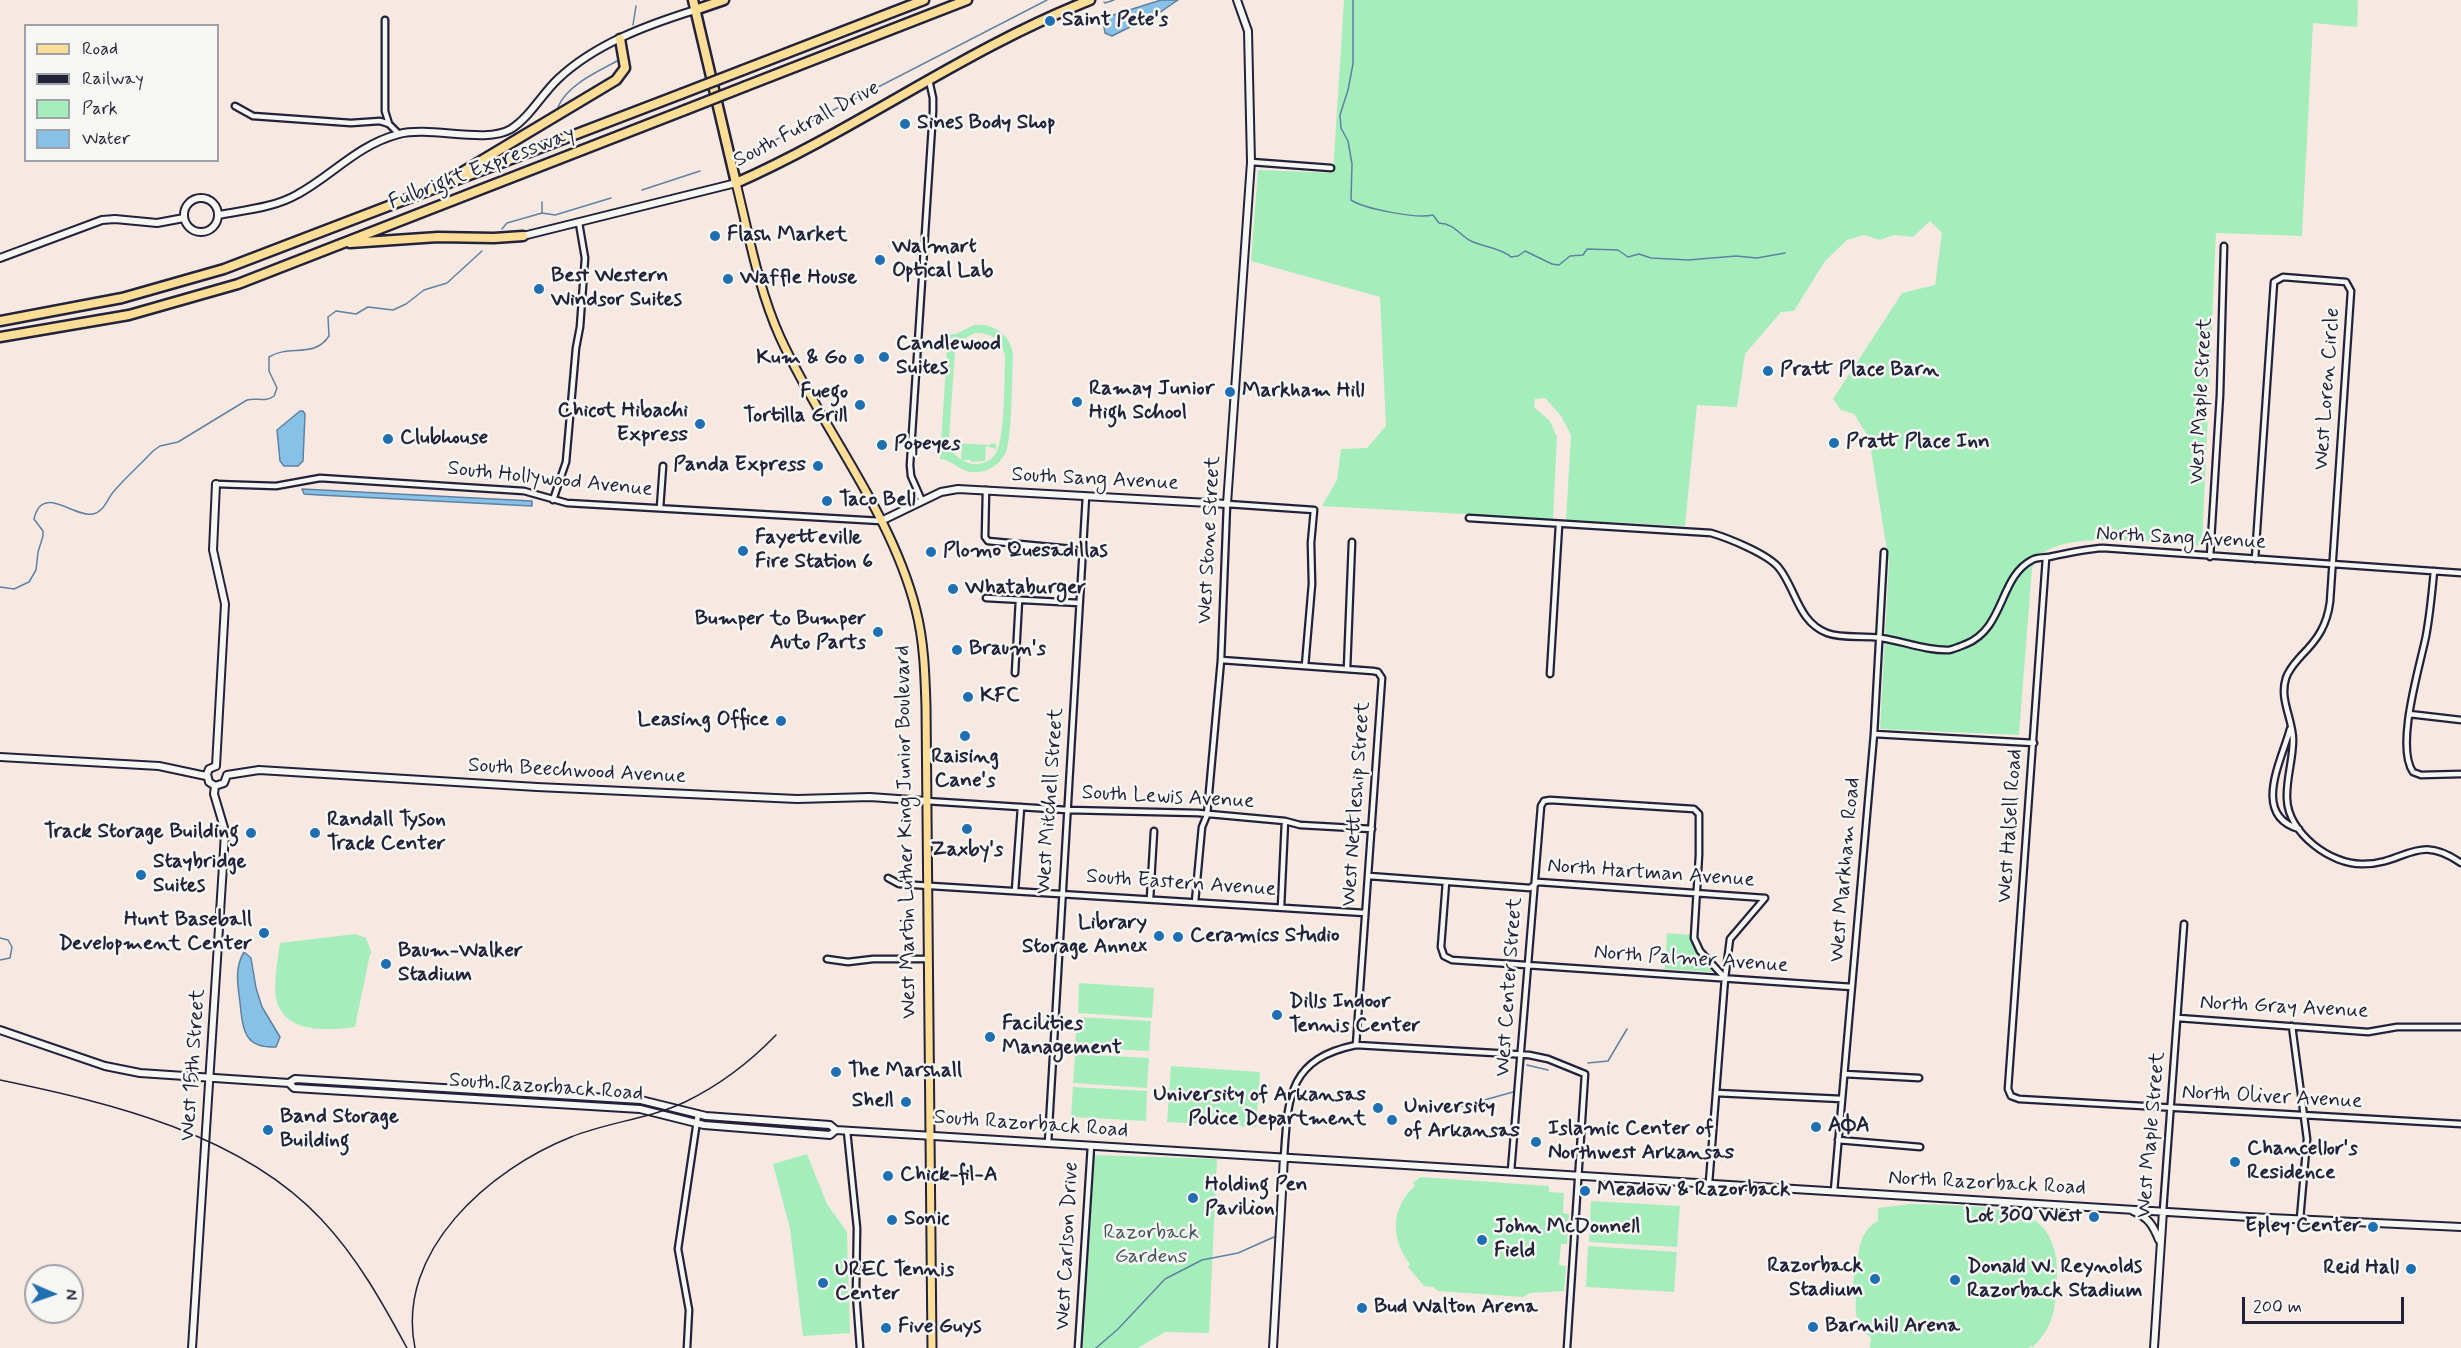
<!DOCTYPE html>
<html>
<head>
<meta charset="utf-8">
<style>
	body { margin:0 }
	#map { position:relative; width:2461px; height:1348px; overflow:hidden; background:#f7e9e1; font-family:Mynerve,sans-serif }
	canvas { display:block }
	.legend { position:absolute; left:24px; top:24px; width:195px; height:138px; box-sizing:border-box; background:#f6f6f2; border:2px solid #a1a1a9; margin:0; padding:8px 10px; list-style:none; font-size:18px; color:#22223b }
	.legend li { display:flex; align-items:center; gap:12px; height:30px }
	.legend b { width:30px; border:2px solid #a1a1a9 }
	.north { position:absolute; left:24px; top:1264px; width:60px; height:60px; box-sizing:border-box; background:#f6f6f2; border:2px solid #a1a1a9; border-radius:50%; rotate:92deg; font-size:16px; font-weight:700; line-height:24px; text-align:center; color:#22223b }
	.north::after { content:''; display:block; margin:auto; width:21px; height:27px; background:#1f6fb2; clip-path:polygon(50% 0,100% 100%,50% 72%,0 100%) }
	.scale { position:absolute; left:2242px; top:1297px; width:162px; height:27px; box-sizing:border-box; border:3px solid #22223b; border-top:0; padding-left:8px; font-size:18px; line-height:21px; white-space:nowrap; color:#22223b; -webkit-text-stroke:4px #f6f6f2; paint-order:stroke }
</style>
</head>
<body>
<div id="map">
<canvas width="2461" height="1348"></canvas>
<ul class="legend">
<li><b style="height:8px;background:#fedd96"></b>Road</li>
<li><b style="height:8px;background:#22223b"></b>Railway</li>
<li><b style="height:16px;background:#a5eebc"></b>Park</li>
<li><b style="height:16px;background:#88c1e7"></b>Water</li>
</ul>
<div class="north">N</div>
<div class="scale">200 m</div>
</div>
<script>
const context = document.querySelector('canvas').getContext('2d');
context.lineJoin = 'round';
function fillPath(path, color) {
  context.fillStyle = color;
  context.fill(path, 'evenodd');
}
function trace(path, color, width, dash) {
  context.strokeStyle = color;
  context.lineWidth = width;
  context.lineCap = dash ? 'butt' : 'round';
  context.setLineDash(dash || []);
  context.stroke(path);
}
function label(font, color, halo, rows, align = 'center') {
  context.font = font + ' Mynerve,sans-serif';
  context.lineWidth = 5;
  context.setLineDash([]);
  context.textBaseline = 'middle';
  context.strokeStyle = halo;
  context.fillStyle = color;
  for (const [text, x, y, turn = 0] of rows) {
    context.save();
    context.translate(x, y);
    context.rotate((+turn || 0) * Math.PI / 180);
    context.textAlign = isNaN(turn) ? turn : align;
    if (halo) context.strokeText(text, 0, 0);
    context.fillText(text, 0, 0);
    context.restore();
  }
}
fillPath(new Path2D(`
	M1344,0H2358L2357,27L2313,23L2302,236L2216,233L2202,546C2162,543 2075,530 2043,553C2039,556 2035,563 2032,568L2019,735L1880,729L1889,563L1869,438L1854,414L1841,410L1833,399L1902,293L1935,285L1942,233L1930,221L1913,237L1894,235L1880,240L1864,235L1847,240L1825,261L1794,311L1781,312L1745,354L1737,407L1697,405L1685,526L1566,520L1571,435L1561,416L1545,398L1535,399L1534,407L1550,421L1557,437L1553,519L1322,506L1337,480L1341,449L1367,448L1386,426L1380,297L1251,261L1258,170L1333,173Z
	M974,325C994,323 1011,335 1013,355C1012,375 1012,437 1006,452C1001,463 989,472 977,472C961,474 954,460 940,459L948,334H956ZM975,333C991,332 1003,341 1005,357C1004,382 1005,422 999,445C992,475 951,467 949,439L955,351L963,339Z
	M952,441H957V443L990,445L991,443L996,444V449L986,446L985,461L971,462V460H961L962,445L951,446Z
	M1667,933L1690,935C1694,952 1700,960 1713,972L1665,969Z
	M355,934L366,938L372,954H370L355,1027C332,1030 291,1034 279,1007C271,992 278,960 280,943Z
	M1079,983L1154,988L1152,1018L1078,1013Z
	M1077,1017L1151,1021L1149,1051L1075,1047Z
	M1075,1054L1149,1058L1147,1088L1073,1083Z
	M1171,1066L1260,1072L1256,1127L1167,1122Z
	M1073,1087L1147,1091L1146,1121L1071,1117Z
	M807,1154L827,1204L847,1232L850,1333L803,1336L790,1229L773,1164Z
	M1094,1155L1217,1159L1209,1333L1165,1332L1138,1348H1083Z
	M1420,1177L1549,1186V1192L1564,1193L1563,1213L1569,1214L1567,1244H1561L1559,1265L1566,1266L1564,1291L1530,1293L1523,1297L1438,1291L1433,1287L1424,1286L1408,1267L1410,1264C1390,1239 1391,1207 1415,1186L1413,1183Z
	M1591,1201L1680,1206L1677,1247L1589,1242Z
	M1910,1204C1941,1205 2014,1204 2037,1222C2055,1236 2058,1261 2057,1281C2055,1311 2054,1326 2032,1348V1345L2028,1348H1870L1871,1338C1858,1328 1854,1314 1856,1298L1852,1297L1855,1260H1858C1859,1244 1863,1229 1878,1221V1208Z
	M1588,1246L1677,1252L1674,1292L1586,1287Z`), '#a5eebc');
const water = new Path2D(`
	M1161,0H1178L1162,11L1112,36L1105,33L1103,21L1110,16Z
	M300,411H303L305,414L303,461L298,466H284L280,461L277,430Z
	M302,489L532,501V506L319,495L304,494Z
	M244,952L251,958L256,988L262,1007L280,1037L276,1047C243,1049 243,1028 240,1003C238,985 234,969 244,952Z`);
fillPath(water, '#88c1e7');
trace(water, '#5f81a2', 1.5);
trace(new Path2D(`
	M1353,0V64L1348,90L1340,115L1341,128L1348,141L1352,164L1351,200C1365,209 1417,219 1433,215L1439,223C1455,224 1458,234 1471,241C1483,247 1501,248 1511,257L1518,256L1525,251L1552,264L1559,265L1570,256L1583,255L1587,249L1618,250L1628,257L1639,254L1651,258L1688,260L1736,256L1757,258L1785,253
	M1104,2L1105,3L1114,0
	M633,25L636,6
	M558,107C567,85 597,72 617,61
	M752,152L1047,0
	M642,190L700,171
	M542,213V202
	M502,229L507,223L542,213L555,215L611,198
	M0,587L14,589L29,582L36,570L38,552L43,536V531L34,519C42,483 74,518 93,514C104,512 107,499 114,491C126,477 140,465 153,451L160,446L178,442L247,400C257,397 265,403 274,396L277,388L269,371V357C289,344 314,359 329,336L328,317L336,311L356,314L368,307L393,310L406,304L424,290L447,283L482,251
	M0,938L8,940L12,947L10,958L0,960
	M1588,1063L1608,1061L1627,1029
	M1527,1065L1548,1070
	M1420,1113L1422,1108L1431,1105L1463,1106L1513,1092
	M1096,1348L1118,1329L1165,1279L1202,1260L1238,1253L1274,1237`), '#5f81a2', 1.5);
const street = new Path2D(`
	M385,20V111L389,124L399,134
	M235,106L253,116L351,123L380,121L389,124
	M1251,162L1331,168
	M216,484L276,486L320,478L524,491L567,503L881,521
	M986,490L985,537L988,541L1083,550
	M553,500L566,462L576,348L580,327L585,258L579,223
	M922,501L911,476L910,465L933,111V98L929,80
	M660,508L663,466
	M1469,518L1711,533C1728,538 1768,554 1779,568C1796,589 1798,622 1827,633C1843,639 1864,635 1881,638C1903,641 1926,651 1949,650C1954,649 1961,646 1966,644C2005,628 1999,577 2032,560C2037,557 2044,558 2049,557C2067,553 2085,549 2103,548L2461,573
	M2210,557L2220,395L2224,246
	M2046,558L2008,1089L2011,1096L2019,1099L2461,1124
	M2255,559L2274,282L2283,277L2346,282L2351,291L2330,602C2327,625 2318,639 2301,656C2295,663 2289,669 2286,678C2279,700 2293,719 2293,740C2293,760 2286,779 2287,799C2288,833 2331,865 2363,864C2406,864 2417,832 2461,863
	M2434,571C2432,593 2430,614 2426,636C2420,666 2395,746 2413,772L2421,775L2461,774
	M986,598L1079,603
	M1221,660L1373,671L1378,672L1382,678L1356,1045
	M1347,669L1352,542
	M1015,673L1019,600
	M1550,674L1559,525
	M2409,714L2461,720
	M2290,729C2282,760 2251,815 2299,829
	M1874,734L2034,743
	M926,801L1067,810L1198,813L1285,821L1300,825L1372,829
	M1369,876L1530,888L1538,882L1765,898
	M888,878L899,884L1365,913
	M1446,882L1441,947L1444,956L1452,960L1852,987
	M1015,891L1021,807
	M1150,899L1154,831
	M1195,902L1202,827L1207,815L1221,660L1227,504L1314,510L1311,543L1312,584L1305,666
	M1281,907L1285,821
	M827,959L848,962L873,959H927
	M1725,978L1730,939L1765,898
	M2178,1018L2368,1032L2397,1027H2461
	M2292,1026L2307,1139L2300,1219
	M1844,1074L1919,1078
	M1716,1093L1842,1099
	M847,1131L857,1228L856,1294L860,1348
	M1838,1140L1920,1147
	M1048,1143L1086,496
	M1284,1157C1288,1097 1288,1059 1356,1045L1529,1055L1548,1059L1585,1074L1567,1348
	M1511,1171L1541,806L1544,801L1550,800L1694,809L1699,814V855L1694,938L1700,951L1725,978L1709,1183
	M1834,1191L1874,734L1884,552
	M2163,1211L2184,924
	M687,1348L689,1310L678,1249L698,1114
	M1078,1348L1091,1146`);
const secondary = new Path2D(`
	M184 215a17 17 0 1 1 34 0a17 17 0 1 1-34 0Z
	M219,215C244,210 274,208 298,194C333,175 357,145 399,134C431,126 486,144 511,129C530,117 542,94 558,79C595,44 647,25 695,10
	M523,236L736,183
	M0,258L102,220L115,219L157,223L184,218
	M881,521L941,492L958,489L1227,504L1251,162L1248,31L1237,0
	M0,757L159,766L206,776
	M216,766L225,604L213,550L216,484
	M227,775L259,770L537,787L797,799L870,797L926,801
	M215,786L209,782L207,774L209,769L216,766
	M215,786L224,783L227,775
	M0,1030L105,1066L140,1073L289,1083L295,1079L641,1100L706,1116L830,1125L836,1130L2249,1217L2461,1227
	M289,1083L294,1088L640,1109L704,1125L830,1135L836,1130
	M2133,1211C2148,1217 2153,1225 2159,1240
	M192,1348L224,850L225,831L214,794L215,786
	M1273,1348L1284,1157
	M2154,1348L2163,1211`);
const primary = new Path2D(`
	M736,183C749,235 758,288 780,337C822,429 891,511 916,610C924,641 925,674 926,706L932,1348`);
const highway = new Path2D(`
	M693,0L736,183C858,129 965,49 1090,0
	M695,10L724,0
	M743,70L924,0
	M746,86L967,0
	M449,180L616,80L625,68L620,39
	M350,243L438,237L494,238L523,236
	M0,321L122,298L224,269L681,94
	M0,337L129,315L238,284L685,110`);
trace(street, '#22223b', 9);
trace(secondary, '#22223b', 10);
trace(primary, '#22223b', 11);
trace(highway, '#22223b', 13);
trace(street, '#f6f6f2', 4.5);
trace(secondary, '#f6f6f2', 6);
trace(primary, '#fedd96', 7);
trace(highway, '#fedd96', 8);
trace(new Path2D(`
	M0,1080C111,1103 241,1134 321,1219C357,1257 382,1302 407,1348
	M415,1348C395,1251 490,1169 571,1137C608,1122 649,1119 685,1102C720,1085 749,1063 776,1035`), '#22223b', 1.5);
const highwayBridge = new Path2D(`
	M681,94L743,70
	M685,110L746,86`);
trace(highwayBridge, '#22223b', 13, []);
trace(highwayBridge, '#fedd96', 8);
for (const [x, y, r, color] of [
	[1050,21,6,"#1f6fb2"],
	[905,124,6,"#1f6fb2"],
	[715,236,6,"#1f6fb2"],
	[880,260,6,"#1f6fb2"],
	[728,279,6,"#1f6fb2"],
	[539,289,6,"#1f6fb2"],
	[884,357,6,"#1f6fb2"],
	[859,359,6,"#1f6fb2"],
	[1768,371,6,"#1f6fb2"],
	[1230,392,6,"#1f6fb2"],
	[1077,402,6,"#1f6fb2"],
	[860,405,6,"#1f6fb2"],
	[700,424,6,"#1f6fb2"],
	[388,439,6,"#1f6fb2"],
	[1834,443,6,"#1f6fb2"],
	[882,445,6,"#1f6fb2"],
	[818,466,6,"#1f6fb2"],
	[827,501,6,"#1f6fb2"],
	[743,551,6,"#1f6fb2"],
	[931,552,6,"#1f6fb2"],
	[953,589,6,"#1f6fb2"],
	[878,632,6,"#1f6fb2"],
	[957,650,6,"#1f6fb2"],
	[968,697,6,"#1f6fb2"],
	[781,721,6,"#1f6fb2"],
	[965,736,6,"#1f6fb2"],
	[967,829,6,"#1f6fb2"],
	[251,833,6,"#1f6fb2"],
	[315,833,6,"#1f6fb2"],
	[141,875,6,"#1f6fb2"],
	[264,933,6,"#1f6fb2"],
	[1159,936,6,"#1f6fb2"],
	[1178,937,6,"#1f6fb2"],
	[386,964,6,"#1f6fb2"],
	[1277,1015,6,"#1f6fb2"],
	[990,1037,6,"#1f6fb2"],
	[836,1072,6,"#1f6fb2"],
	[906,1102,6,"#1f6fb2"],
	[1378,1108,6,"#1f6fb2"],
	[1392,1120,6,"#1f6fb2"],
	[1816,1127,6,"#1f6fb2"],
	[268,1130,6,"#1f6fb2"],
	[1536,1142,6,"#1f6fb2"],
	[2235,1162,6,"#1f6fb2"],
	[888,1176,6,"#1f6fb2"],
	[1585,1191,6,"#1f6fb2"],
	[1193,1198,6,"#1f6fb2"],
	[2094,1217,6,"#1f6fb2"],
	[892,1220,6,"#1f6fb2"],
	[2373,1227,6,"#1f6fb2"],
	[1482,1240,6,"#1f6fb2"],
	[2411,1269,6,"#1f6fb2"],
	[1875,1279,6,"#1f6fb2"],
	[1955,1280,6,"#1f6fb2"],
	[823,1283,6,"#1f6fb2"],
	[1362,1308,6,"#1f6fb2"],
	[1813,1327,6,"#1f6fb2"],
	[886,1328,6,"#1f6fb2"]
]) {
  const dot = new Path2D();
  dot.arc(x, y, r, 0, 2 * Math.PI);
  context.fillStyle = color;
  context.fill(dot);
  trace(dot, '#f6f6f2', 2);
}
label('bold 21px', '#22223b', '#f6f6f2', [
	["Saint Pete's",1062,21],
	["Sines Body Shop",917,124],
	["Flash Market",727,236],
	["Walmart",892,248],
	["Optical Lab",892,272],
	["Best Western",551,277],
	["Windsor Suites",551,301],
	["Waffle House",740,279],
	["Candlewood",896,345],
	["Suites",896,369],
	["Kum & Go",847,359,"right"],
	["Pratt Place Barn",1780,371],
	["Ramay Junior",1089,390],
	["High School",1089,414],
	["Markham Hill",1242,392],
	["Fuego",848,393,"right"],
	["Tortilla Grill",848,417,"right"],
	["Chicot Hibachi",688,412,"right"],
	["Express",688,436,"right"],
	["Clubhouse",400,439],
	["Pratt Place Inn",1846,443],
	["Popeyes",894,445],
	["Panda Express",806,466,"right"],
	["Taco Bell",839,501],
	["Fayetteville",755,539],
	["Fire Station 6",755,563],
	["Plomo Quesadillas",943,552],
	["Whataburger",965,589],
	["Bumper to Bumper",866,620,"right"],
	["Auto Parts",866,644,"right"],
	["Braum's",969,650],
	["KFC",980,697],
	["Leasing Office",769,721,"right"],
	["Raising",965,758,"center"],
	["Cane's",965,782,"center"],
	["Randall Tyson",327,821],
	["Track Center",327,845],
	["Track Storage Building",239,833,"right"],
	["Zaxby's",967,851,"center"],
	["Staybridge",153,863],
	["Suites",153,887],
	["Hunt Baseball",252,921,"right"],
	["Development Center",252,945,"right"],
	["Library",1147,924,"right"],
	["Storage Annex",1147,948,"right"],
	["Ceramics Studio",1190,937],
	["Baum-Walker",398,952],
	["Stadium",398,976],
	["Dills Indoor",1289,1003],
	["Tennis Center",1289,1027],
	["Facilities",1002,1025],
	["Management",1002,1049],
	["The Marshall",848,1072],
	["University of Arkansas",1366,1096,"right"],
	["Police Department",1366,1120,"right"],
	["Shell",894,1102,"right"],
	["University",1404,1108],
	["of Arkansas",1404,1132],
	["Band Storage",280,1118],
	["Building",280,1142],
	["ΑΦΑ",1828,1127],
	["Islamic Center of",1548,1130],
	["Northwest Arkansas",1548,1154],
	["Chancellor's",2247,1150],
	["Residence",2247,1174],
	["Chick-fil-A",900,1176],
	["Holding Pen",1205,1186],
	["Pavilion",1205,1210],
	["Meadow & Razorback",1597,1191],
	["Lot 300 West",2082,1217,"right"],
	["Sonic",904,1220],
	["Epley Center",2361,1227,"right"],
	["John McDonnell",1494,1228],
	["Field",1494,1252],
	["Razorback",1863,1267,"right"],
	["Stadium",1863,1291,"right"],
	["Donald W. Reynolds",1967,1268],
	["Razorback Stadium",1967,1292],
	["Reid Hall",2399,1269,"right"],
	["UREC Tennis",835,1271],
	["Center",835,1295],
	["Bud Walton Arena",1374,1308],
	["Barnhill Arena",1825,1327],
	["Five Guys",898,1328]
], 'left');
label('21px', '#22223b', '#f6f6f2', [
	["South Futrall Drive",807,125,-28],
	["Fulbright Expressway",482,169,-21],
	["West Loren Circle",2328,389,-86],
	["West Maple Street",2202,401,-87],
	["South Hollywood Avenue",550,480,6],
	["South Sang Avenue",1095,480,3],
	["North Sang Avenue",2181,539,3],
	["West Stone Street",1210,540,-87],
	["South Beechwood Avenue",577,772,3],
	["South Lewis Avenue",1168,798,3],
	["West Mitchell Street",1051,801,-86],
	["West Nettleship Street",1357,804,-86],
	["West Halsell Road",2011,826,-86],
	["West Martin Luther King Junior Boulevard",907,832,-91],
	["West Markham Road",1846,870,-85],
	["North Hartman Avenue",1651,874,4],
	["South Eastern Avenue",1181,884,4],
	["North Palmer Avenue",1691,960,4],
	["West Center Street",1510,987,-86],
	["North Gray Avenue",2284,1008,3],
	["West 15th Street",194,1065,-86],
	["South Razorback Road",546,1088,4],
	["North Oliver Avenue",2272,1098,3],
	["South Razorback Road",1031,1125,4],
	["West Maple Street",2152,1135,-85],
	["North Razorback Road",1987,1184,3],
	["West Carlson Drive",1068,1246,-87]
]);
label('21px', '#43555b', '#f6f6f2', [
	["Razorback",1151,1234],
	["Gardens",1151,1258]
]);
</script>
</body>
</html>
